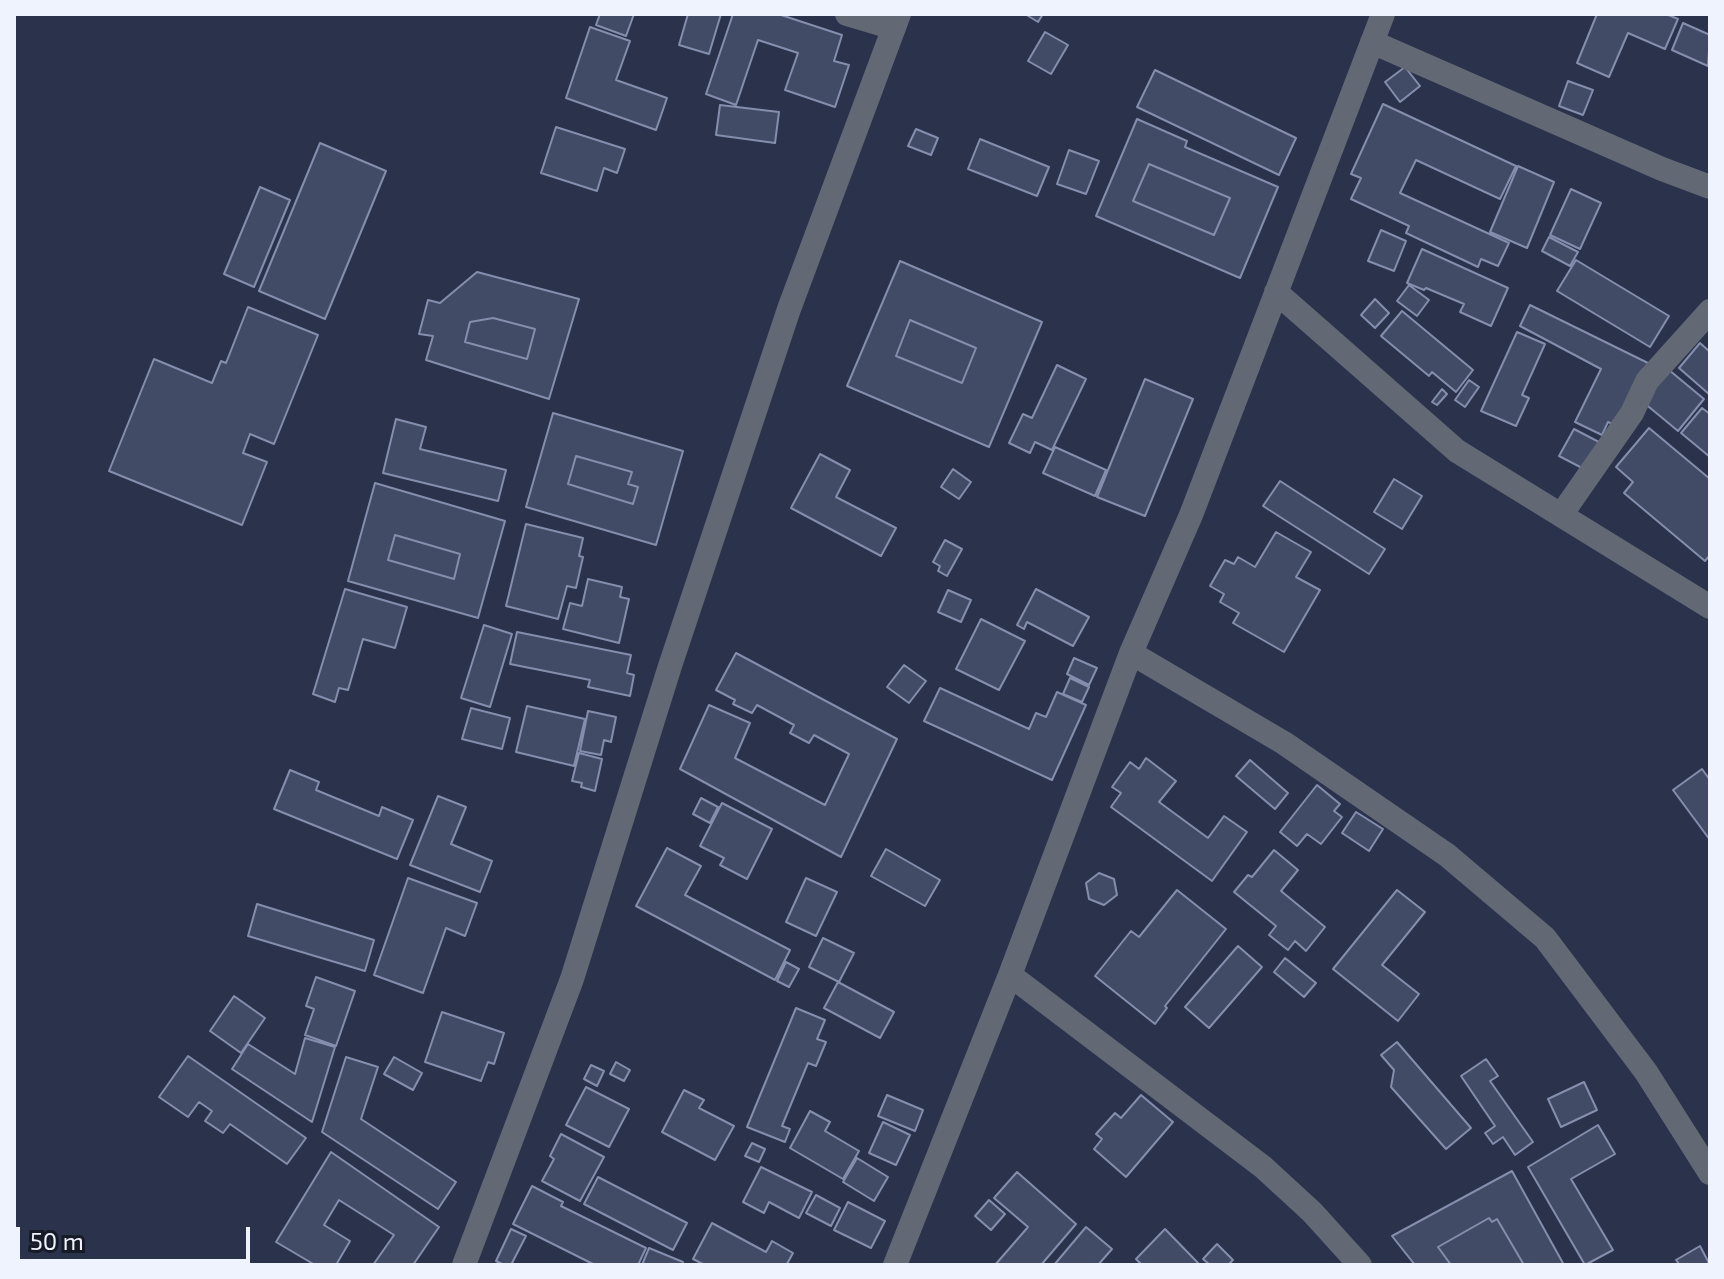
<!DOCTYPE html>
<html>
<head>
<meta charset="utf-8">
<style>
	body { margin:0 }
	#map { position:relative; width:1724px; height:1279px; overflow:hidden; background:#2a324c; font-family:"Exo 2",sans-serif }
	canvas { display:block }
	.frame { position:absolute; inset:0; border:16px solid #eff3fd; pointer-events:none }
	.scale { position:absolute; left:16px; top:1227px; width:234px; height:36px; box-sizing:border-box; border:4px solid #eff3fd; border-top:0; padding-left:10px; font-size:24px; line-height:28px; white-space:nowrap; color:#eff3fd; -webkit-text-stroke:6px #171b27; paint-order:stroke }
</style>
</head>
<body>
<div id="map">
<canvas width="1724" height="1279"></canvas>
<div class="frame"></div>
<div class="scale">50 m</div>
</div>
<script>
const context = document.querySelector('canvas').getContext('2d');
context.lineJoin = 'round';
function fillPath(path, color) {
  context.fillStyle = color;
  context.fill(path, 'evenodd');
}
function trace(path, color, width, dash) {
  context.strokeStyle = color;
  context.lineWidth = width;
  context.lineCap = dash ? 'butt' : 'round';
  context.setLineDash(dash || []);
  context.stroke(path);
}
const building = new Path2D(`
	M600,14H634L626,36L596,25Z
	M688,14H721L709,54L679,45Z
	M733,14H778L842,35L834,61L849,65L835,107L785,90L798,53L758,40L736,105L706,94Z
	M1025,14H1043L1038,22Z
	M1597,14H1666L1678,19L1665,49L1628,33L1609,77L1577,63Z
	M1683,23L1710,35L1708,66L1672,50Z
	M590,27L630,41L616,80L667,98L656,130L566,98Z
	M1045,32L1068,45L1051,74L1028,61Z
	M1405,67L1420,86L1400,102L1385,82Z
	M1155,70L1296,138L1279,175L1137,107Z
	M1568,81L1593,90L1583,115L1559,106Z
	M1383,104L1516,166L1500,199L1416,160L1400,193L1509,243L1498,266L1481,259L1478,267L1406,233L1409,226L1351,199L1361,178L1351,174Z
	M720,105L779,112L775,143L716,135Z
	M1137,119L1187,141L1185,147L1278,187L1240,278L1096,216ZM1149,164L1230,198L1214,235L1133,201Z
	M556,127L625,149L617,173L604,168L597,191L541,173Z
	M916,129L938,138L931,155L908,146Z
	M980,139L1049,167L1037,196L968,169Z
	M320,143L386,171L325,319L259,291Z
	M1069,150L1099,161L1086,194L1057,184Z
	M1149,164L1230,198L1214,235L1133,201Z
	M1518,166L1554,182L1527,248L1490,232Z
	M260,187L290,200L254,287L224,274Z
	M1571,189L1601,203L1580,249L1550,235Z
	M1381,230L1406,241L1394,271L1368,261Z
	M1549,237L1578,252L1570,266L1542,251Z
	M1422,249L1508,288L1491,326L1460,312L1464,304L1426,288L1424,290L1407,283Z
	M1576,260L1669,316L1650,347L1557,291Z
	M900,261L1042,322L989,447L847,386ZM910,320L976,348L962,383L896,356Z
	M477,272L579,299L549,399L426,360L433,336L419,334L428,300L440,303ZM493,318L535,329L527,359L465,342L470,322Z
	M1409,285L1429,300L1417,316L1397,301Z
	M1375,299L1389,313L1375,328L1361,315Z
	M1530,305L1650,364L1619,427L1608,422L1602,435L1575,422L1601,369L1520,326Z
	M248,307L318,335L274,444L250,434L243,453L267,462L242,525L109,471L154,359L212,383L221,361L226,363Z
	M1402,311L1473,370L1456,392L1432,372L1429,376L1381,336Z
	M493,318L535,329L527,359L465,342L470,322Z
	M910,320L976,348L962,383L896,356Z
	M1517,332L1545,344L1522,395L1529,398L1516,426L1481,411Z
	M1700,343L1710,352V395L1679,368Z
	M1057,365L1086,379L1052,450L1035,442L1030,453L1009,443L1023,414L1032,418Z
	M1669,370L1704,399L1678,431L1643,402Z
	M1145,379L1193,399L1145,516L1097,497Z
	M1469,380L1479,387L1465,407L1455,400Z
	M1442,389L1447,394L1437,405L1432,402Z
	M1702,408L1710,414V457L1681,433Z
	M553,413L683,451L656,545L526,507ZM576,456L632,472L628,484L638,487L633,504L568,484Z
	M396,419L426,427L420,449L506,470L498,501L383,473Z
	M1649,428L1710,479V555L1705,561L1624,493L1633,482L1616,467Z
	M1574,429L1599,442L1584,469L1559,456Z
	M1055,447L1106,470L1095,496L1043,473Z
	M820,454L850,470L836,497L896,528L881,556L791,508Z
	M576,456L632,472L628,484L638,487L633,504L568,484Z
	M953,469L971,482L959,499L941,487Z
	M1394,479L1422,496L1402,529L1374,512Z
	M1280,481L1385,549L1369,574L1263,506Z
	M375,483L505,521L478,618L348,581ZM395,535L460,554L454,579L388,560Z
	M526,524L583,538L579,556L583,557L576,588L567,586L558,619L506,606Z
	M1276,532L1311,552L1296,577L1320,590L1284,652L1233,623L1239,613L1220,602L1224,594L1210,586L1225,560L1234,564L1238,557L1255,567Z
	M395,535L460,554L454,579L388,560Z
	M945,540L962,549L947,576L938,571L940,566L933,562Z
	M588,579L622,587L620,597L629,599L619,643L563,629L570,603L582,606Z
	M345,589L407,607L395,648L363,639L348,690L339,688L335,702L313,694Z
	M1036,589L1089,617L1073,646L1027,622L1024,629L1017,625Z
	M948,590L971,600L961,622L938,612Z
	M981,619L1025,641L999,690L956,669Z
	M484,625L512,634L490,707L461,698Z
	M517,632L631,655L627,673L634,675L630,696L588,687L590,680L510,664Z
	M736,653L897,739L841,857L680,769L709,705L750,723L735,758L825,805L849,754L814,735L809,743L790,733L794,725L757,705L752,713L733,704L735,700L716,690Z
	M1074,658L1097,668L1089,685L1067,674Z
	M904,665L926,681L909,703L887,687Z
	M1070,678L1089,687L1082,702L1063,694Z
	M940,688L1029,729L1036,713L1046,717L1057,692L1086,705L1052,780L924,721Z
	M527,706L585,719L574,766L516,752Z
	M471,708L510,718L502,749L462,739Z
	M588,711L616,717L611,742L604,740L601,755L580,751Z
	M579,753L602,759L595,791L581,787L582,783L572,781Z
	M1146,758L1176,781L1159,802L1208,838L1224,816L1247,832L1212,881L1111,807L1121,793L1112,787L1130,762L1139,769Z
	M1250,760L1288,793L1275,809L1236,776Z
	M1702,769L1710,780V840L1673,790Z
	M290,770L319,782L316,790L379,816L382,807L413,820L397,859L274,809Z
	M1317,785L1340,804L1334,811L1342,817L1321,844L1307,834L1297,846L1280,832Z
	M438,796L466,807L451,844L492,861L480,892L410,865Z
	M701,798L718,807L710,823L693,814Z
	M722,803L772,829L747,879L720,865L724,858L700,846Z
	M1356,812L1383,829L1369,851L1342,833Z
	M667,848L701,866L685,895L790,950L775,980L636,906Z
	M886,849L940,880L925,906L871,876Z
	M1274,850L1298,870L1281,891L1325,927L1306,951L1295,941L1288,950L1269,935L1276,926L1234,892L1248,875L1252,877Z
	M1099,873L1114,879L1117,895L1104,905L1089,899L1086,883Z
	M408,878L477,903L465,936L446,928L423,993L374,975Z
	M806,878L837,892L816,936L786,922Z
	M1177,890L1226,929L1165,1006L1167,1008L1155,1024L1095,976L1131,931L1139,937Z
	M1397,890L1425,912L1382,965L1419,994L1398,1021L1333,969Z
	M257,904L374,940L365,971L248,936Z
	M823,938L854,953L839,982L809,967Z
	M1238,946L1262,967L1209,1028L1185,1007Z
	M1285,958L1316,983L1304,997L1274,972Z
	M786,962L799,969L789,987L777,981Z
	M316,977L355,991L336,1046L305,1035L314,1009L306,1006Z
	M838,982L894,1012L880,1038L824,1008Z
	M234,996L265,1018L241,1053L210,1031Z
	M796,1008L825,1020L817,1039L826,1042L816,1066L808,1063L782,1126L790,1129L785,1142L747,1127Z
	M442,1012L504,1033L494,1064L488,1062L481,1081L425,1062Z
	M305,1038L335,1047L312,1122L232,1069L248,1044L295,1074Z
	M1397,1042L1471,1128L1446,1149L1391,1087L1394,1070L1381,1055Z
	M188,1056L306,1138L287,1164L230,1124L223,1133L205,1121L212,1111L199,1102L188,1117L159,1097Z
	M346,1057L378,1067L361,1119L456,1182L438,1209L322,1132Z
	M394,1057L422,1073L413,1090L384,1074Z
	M1486,1059L1498,1076L1490,1081L1533,1142L1515,1155L1503,1137L1493,1144L1485,1133L1495,1126L1461,1076Z
	M616,1062L630,1070L624,1081L610,1074Z
	M591,1065L604,1071L597,1086L584,1079Z
	M1584,1082L1597,1110L1561,1127L1548,1099Z
	M586,1087L629,1109L609,1147L566,1125Z
	M684,1090L704,1100L699,1108L734,1126L715,1160L662,1132Z
	M887,1095L923,1110L915,1131L878,1116Z
	M1141,1095L1173,1122L1126,1177L1094,1149L1102,1139L1096,1134L1115,1113L1121,1118Z
	M810,1111L830,1122L825,1131L859,1151L843,1179L790,1148Z
	M883,1122L910,1135L896,1165L869,1153Z
	M1598,1125L1615,1154L1571,1179L1613,1250L1585,1265L1528,1167Z
	M561,1134L604,1157L580,1201L542,1181L554,1159L550,1156Z
	M752,1143L765,1149L759,1162L745,1156Z
	M331,1152L439,1227L413,1265H373L394,1235L339,1200L324,1225L350,1241L336,1265H315L276,1242Z
	M857,1158L888,1177L874,1201L843,1182Z
	M761,1167L812,1192L799,1218L769,1202L764,1213L743,1202Z
	M1512,1171L1564,1265H1524L1497,1219L1492,1222L1489,1218L1438,1247L1451,1265H1415L1392,1236Z
	M1017,1172L1076,1224L1041,1265H995L1028,1227L994,1198Z
	M598,1177L687,1223L673,1250L584,1204Z
	M532,1186L563,1202L561,1206L646,1248L638,1265H595L513,1224Z
	M816,1195L840,1208L831,1226L806,1213Z
	M989,1200L1005,1214L991,1230L975,1216Z
	M848,1202L885,1221L871,1248L834,1230Z
	M1489,1218L1492,1222L1497,1219L1524,1265H1451L1438,1247Z
	M712,1223L766,1252L772,1241L793,1253L787,1264L790,1265H705L693,1259Z
	M1086,1227L1112,1249L1098,1265H1054Z
	M511,1229L526,1236L511,1265H504L496,1261Z
	M1165,1229L1200,1265H1142L1136,1259Z
	M1217,1244L1233,1260L1228,1265H1210L1203,1259Z
	M1700,1246L1710,1265H1680L1676,1260Z
	M649,1248L683,1262L682,1265H642Z`);
fillPath(building, '#424b66');
trace(building, '#848ead', 2);
trace(new Path2D(`
	M847,14L894,28
	M1372,42L1662,169L1710,187
	M1276,292L1457,451L1710,607
	M1561,515L1632,413L1647,381L1710,311
	M1131,653L1284,743L1447,855L1545,938L1646,1072L1710,1173
	M1010,975L1263,1167L1312,1212L1360,1265
	M464,1265L572,979L670,666L789,309L899,14
	M895,1265L1010,975L1131,653L1191,515L1383,14`), '#636875', 24);
</script>
</body>
</html>
